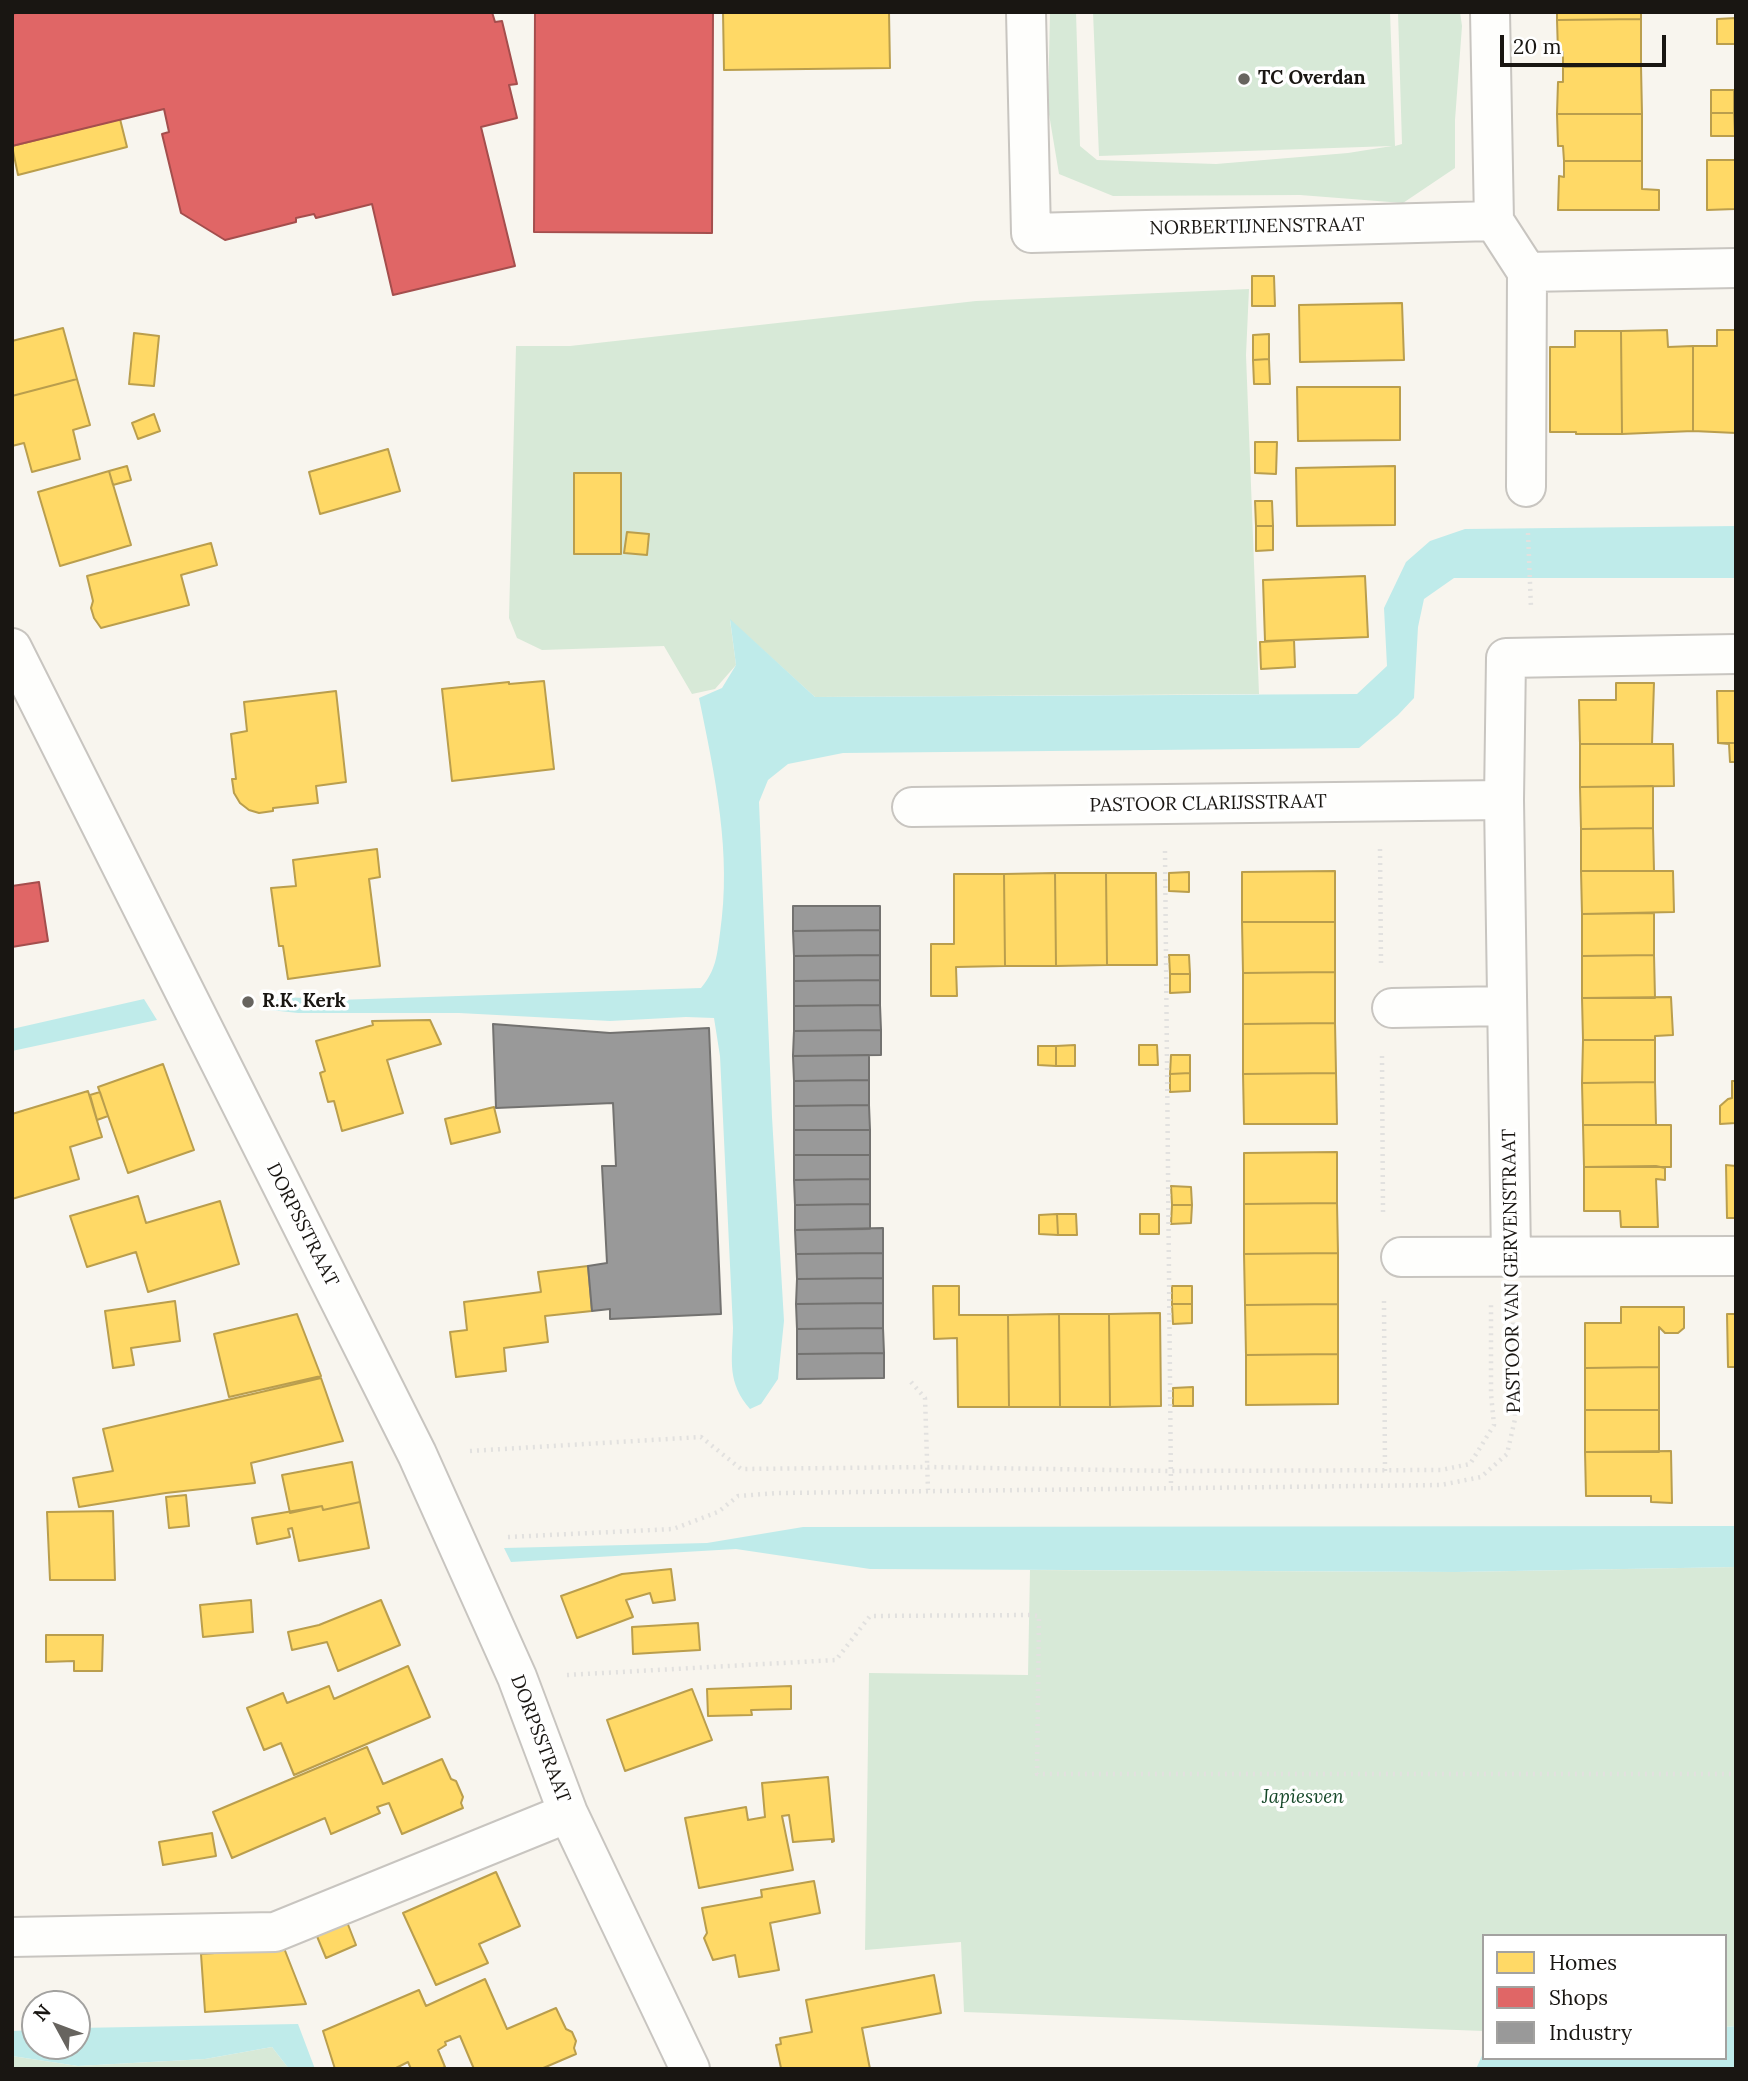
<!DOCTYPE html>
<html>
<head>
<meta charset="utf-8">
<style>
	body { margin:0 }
	#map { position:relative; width:1748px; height:2081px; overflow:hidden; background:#f8f5ee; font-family:Lora,serif }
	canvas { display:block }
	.frame { position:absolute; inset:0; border:14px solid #191612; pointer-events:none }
	.legend { position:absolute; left:1482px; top:1934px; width:245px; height:126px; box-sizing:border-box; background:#fff; border:2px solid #a3a2a0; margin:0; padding:9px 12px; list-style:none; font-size:21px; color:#191612 }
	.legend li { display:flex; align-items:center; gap:14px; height:35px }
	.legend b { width:35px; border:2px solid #a3a2a0 }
	.north { position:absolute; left:21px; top:1990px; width:70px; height:70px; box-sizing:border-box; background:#fff; border:2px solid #a3a2a0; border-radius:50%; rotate:311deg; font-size:19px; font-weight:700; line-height:28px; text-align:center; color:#191612 }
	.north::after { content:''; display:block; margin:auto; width:24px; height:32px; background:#67645f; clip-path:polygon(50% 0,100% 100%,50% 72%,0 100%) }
	.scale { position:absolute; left:1500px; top:35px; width:166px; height:32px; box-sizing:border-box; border:4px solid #191612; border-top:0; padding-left:9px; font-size:21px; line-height:24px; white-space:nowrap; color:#191612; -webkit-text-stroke:5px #fff; paint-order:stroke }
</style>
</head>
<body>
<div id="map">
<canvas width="1748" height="2081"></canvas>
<div class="frame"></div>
<ul class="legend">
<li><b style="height:19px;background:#ffd966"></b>Homes</li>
<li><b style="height:19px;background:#e06666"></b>Shops</li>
<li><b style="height:19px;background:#999"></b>Industry</li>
</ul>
<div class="north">N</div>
<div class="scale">20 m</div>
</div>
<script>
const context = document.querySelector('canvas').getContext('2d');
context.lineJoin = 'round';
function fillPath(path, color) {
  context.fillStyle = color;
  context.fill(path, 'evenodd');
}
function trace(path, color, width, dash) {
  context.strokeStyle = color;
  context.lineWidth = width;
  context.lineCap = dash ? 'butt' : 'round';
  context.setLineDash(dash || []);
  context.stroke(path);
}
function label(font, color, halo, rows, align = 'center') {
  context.font = font + ' Lora,serif';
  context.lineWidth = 7;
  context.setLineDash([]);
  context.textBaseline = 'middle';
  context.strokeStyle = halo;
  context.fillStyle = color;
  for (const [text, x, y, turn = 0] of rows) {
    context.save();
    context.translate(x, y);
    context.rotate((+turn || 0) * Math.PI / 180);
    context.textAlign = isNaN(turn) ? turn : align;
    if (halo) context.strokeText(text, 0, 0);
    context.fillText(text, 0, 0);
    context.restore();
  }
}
fillPath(new Path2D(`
	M1050,12H1076L1080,146L1097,160L1216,164L1348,153L1392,146L1099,156L1093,12H1390L1395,146L1402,144L1398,12H1460L1462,26L1455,120V168L1403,203L1300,195L1113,196L1059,174L1048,108Z
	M1249,289L1246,355L1259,694L815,697L730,620L736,665L715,689L692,694L664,646L542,650L517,638L509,618L516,346H570L976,301Z
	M1736,1567V2026L1725,2027V1936H1484V2031L964,2012L961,1942L865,1950L869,1673L1028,1675L1030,1570L1456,1572Z
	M272,2047L289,2069H12V2056L78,2066L205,2059Z`), '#d7e9d7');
fillPath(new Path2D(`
	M1736,526V578H1454L1424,599L1418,627L1414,698L1398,715L1359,748L843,753L788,764L768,780L759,802L772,1117L784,1321L778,1379L761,1404L750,1409C727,1382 732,1362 733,1328L720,1056L714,1018L686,1017L610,1021L459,1013H298L270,1010L268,1002L286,997L337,1000L701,988C716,970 717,956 720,933C732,853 715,776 699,698L722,688L736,665L730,619L815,697L1357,694L1387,666L1384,608L1406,562L1430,541L1465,529Z
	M144,999L157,1020L12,1051V1029Z
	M1736,1526V1567L1456,1572L870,1569L736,1549L511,1562L504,1548L707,1543L803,1527Z
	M298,2024L315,2069H289L272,2047L205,2059L78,2066L12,2056V2031L35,2030V2046H77V2028Z
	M1736,2026V2069H1476L1484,2051V2058H1725V2027Z`), '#bfebea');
const homes = new Path2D(`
	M723,12H889L890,68L724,70Z
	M1557,12H1641V19L1557,20Z
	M1736,18V44H1717V19Z
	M1641,19V66L1563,67V52H1558L1557,20Z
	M1641,66L1642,114H1557L1558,82H1563V67Z
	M1711,90H1734V113H1711Z
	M1711,113H1734L1735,136H1711Z
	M1557,114H1642V161H1564L1563,146H1558Z
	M120,119L127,147L18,175L12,146Z
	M1707,160H1735V209L1707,210Z
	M1564,161H1642V189L1659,190V210H1558L1559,176L1564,177Z
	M1252,276H1274L1275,306H1252Z
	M1402,303L1404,360L1300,362L1299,305Z
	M63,328L77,379L12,396V341Z
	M1667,330L1668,347L1693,346V431L1622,434L1621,331Z
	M1717,330H1736V433L1693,431V346H1717Z
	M1575,331H1621L1622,434H1576V432H1550V347H1575Z
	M134,333L159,336L154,386L129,384Z
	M1269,334V359L1253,360V335Z
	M1269,359L1270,384H1254L1253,360Z
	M77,379L90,425L73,430L80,459L32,472L24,443L12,446V396Z
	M1297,387H1400V440L1298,441Z
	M154,414L160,431L138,439L132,423Z
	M1255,442H1277L1276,474L1255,473Z
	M388,449L400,491L320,514L309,472Z
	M127,466L131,480L113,485L109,471Z
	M1395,466V525L1297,526L1296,468Z
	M109,471L131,545L60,566L38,492Z
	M574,473H621V554H574Z
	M1255,501H1272L1273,526H1256Z
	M1256,526H1273V550L1256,551Z
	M627,532L649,534L647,555L624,553Z
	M211,543L217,565L181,575L189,605L101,628L94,618L91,608L93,601L87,576Z
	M1365,576L1368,637L1265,641L1263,580Z
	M1294,640L1295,667L1261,669L1260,642Z
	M544,681L554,769L452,781L442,689L509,682V684Z
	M1616,683H1654L1652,744H1580L1579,700H1616Z
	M336,691L346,782L316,786L318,803L273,808V811L259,813L249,810L240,803L234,793L232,779H236L231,734L247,731L244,702Z
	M1717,691H1736V743H1718Z
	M1718,743H1736V762H1730L1729,744Z
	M1580,744H1673L1674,786L1580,787Z
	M1653,786V828L1581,829L1580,787Z
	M1653,828L1654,871H1581V829Z
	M377,849L380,877L369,879L380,966L288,979L283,946H279L271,888L296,886L293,860Z
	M1335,871V922H1242V872Z
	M1581,871H1673L1674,912L1582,914Z
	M1189,872V892L1169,891V873Z
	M1055,873H1106L1107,965L1056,966Z
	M1055,873L1056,966H1005L1004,874Z
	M1106,873H1156L1157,965H1107Z
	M954,874H1004L1005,966L956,967L957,996H931V944H954Z
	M1654,913V955L1582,956V914Z
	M1242,922H1335V972L1243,973Z
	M1169,955H1189L1190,974H1170Z
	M1654,955L1655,998H1582V956Z
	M1335,972V1023L1243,1024V973Z
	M1170,974H1190V992L1170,993Z
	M1671,997L1673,1035L1655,1036V1040H1583L1582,998Z
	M430,1020L441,1044L387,1060L403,1113L342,1131L334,1101L328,1102L320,1073L325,1071L316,1041L373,1025L372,1021Z
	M1335,1023L1336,1073L1243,1074V1024Z
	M1583,1040H1655V1082L1582,1083Z
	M1075,1045V1066H1056V1046Z
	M1139,1045H1157L1158,1065H1139Z
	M1038,1046H1056V1066L1038,1065Z
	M1171,1055H1190V1073L1170,1074Z
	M163,1064L194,1150L128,1173L98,1087Z
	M1190,1073V1091L1170,1092V1074Z
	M1336,1073L1337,1124H1244L1243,1074Z
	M1732,1081H1736V1123L1720,1124V1106L1728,1099L1732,1098Z
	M1655,1082L1656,1125H1583L1582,1083Z
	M88,1091L102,1137L70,1147L79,1179L12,1199V1114Z
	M100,1092L108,1116L97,1120L90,1095Z
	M494,1107L500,1132L451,1144L445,1119Z
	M1583,1125H1671V1167H1584Z
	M1337,1152V1203L1244,1204V1153Z
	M1726,1165L1736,1166V1218H1727Z
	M1656,1166L1665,1168V1180L1656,1179L1658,1227H1621L1620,1211H1584V1167Z
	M1171,1186L1191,1187L1192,1205H1172Z
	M138,1196L146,1223L220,1201L239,1264L148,1292L136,1252L87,1267L70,1216Z
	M1337,1203L1338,1253L1244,1254V1204Z
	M1172,1205H1192L1191,1223L1171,1224Z
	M1057,1214H1076L1077,1235H1058Z
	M1057,1214L1058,1235L1039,1234V1215Z
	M1140,1214H1159V1234H1140Z
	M1338,1253V1304L1245,1305L1244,1254Z
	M588,1266L592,1311L545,1316L548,1342L504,1348L506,1371L456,1377L450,1332L467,1330L464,1302L541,1292L538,1272Z
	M933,1286H959V1315H1008L1009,1407H958L957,1338L934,1339Z
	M1172,1286H1192V1304H1172Z
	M175,1301L180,1341L131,1348L134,1365L113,1368L105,1311Z
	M1172,1304H1192V1323L1173,1324Z
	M1338,1304V1354L1246,1355L1245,1305Z
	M1621,1307H1684V1328L1678,1333H1665L1659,1327V1367L1585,1368V1323H1621Z
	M1160,1313L1161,1406L1110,1407L1109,1314Z
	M297,1314L321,1376L229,1397L214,1334Z
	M1059,1314H1109L1110,1407H1060Z
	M1059,1314L1060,1407H1009L1008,1315Z
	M1727,1314H1736V1367H1728Z
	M1338,1354V1404L1246,1405V1355Z
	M1659,1367V1410H1585V1368Z
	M321,1378L343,1441L251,1463L255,1483L166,1493L79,1507L73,1478L113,1471L103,1429Z
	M1193,1387V1406H1173V1388Z
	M1585,1410H1659V1452H1585Z
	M1671,1451L1672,1503L1651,1502V1496H1586L1585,1452Z
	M352,1462L360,1502L323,1510L322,1506L290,1513L282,1475Z
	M186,1495L189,1526L169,1528L166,1497Z
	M360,1502L369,1548L299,1561L292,1528L288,1529L290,1537L257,1544L252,1518L322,1506L323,1510Z
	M113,1511L115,1580H50L47,1512Z
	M671,1569L675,1600L653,1603L650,1593L626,1600L633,1617L577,1638L561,1596L622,1574Z
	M251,1600L253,1632L203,1637L200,1605Z
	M381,1600L400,1645L338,1671L327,1642L292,1650L288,1632L319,1625Z
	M698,1623L700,1650L633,1654L632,1627Z
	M46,1635H103L102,1671H74V1661L46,1662Z
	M408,1666L430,1717L294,1775L281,1743L264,1750L247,1708L283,1693L287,1703L329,1686L334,1699Z
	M791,1686V1709L751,1710L752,1715L708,1716L707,1689Z
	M692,1689L712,1740L625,1771L607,1720Z
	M367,1747L383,1784L442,1759L451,1779L456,1781L463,1797L461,1803L463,1808L402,1834L389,1803L377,1807L380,1813L331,1834L325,1818L232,1858L213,1812Z
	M828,1777L834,1841L832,1842V1839L793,1842L789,1815L782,1816L793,1870L699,1888L685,1818L746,1807L748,1820L765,1817L762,1783Z
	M212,1833L216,1856L163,1865L159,1842Z
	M496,1872L520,1926L479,1944L488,1963L436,1985L403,1913Z
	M814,1881L820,1913L770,1923L779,1970L739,1977L735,1955L713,1960L704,1938L707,1933L702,1908L762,1897L761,1890Z
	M347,1922L356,1945L326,1958L316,1934Z
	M284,1948L306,2004L205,2012L201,1954Z
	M934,1975L941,2013L862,2028L870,2069L781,2068L776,2045L781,2044L780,2038L812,2032L806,2000Z
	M485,1979L507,2029L556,2008L566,2029L572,2032L576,2041L574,2048L576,2054L541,2069H474L460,2036L445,2042L446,2045L438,2050L445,2067L441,2069H411L408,2062L394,2069H335L323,2031L419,1990L426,2006Z`);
fillPath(homes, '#ffd966');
trace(homes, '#ba9e4d', 2);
const shops = new Path2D(`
	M19,12H492L495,22L502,21L517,84L509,85L517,118L481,127L515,266L393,295L372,204L316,218L314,214L296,218V222L225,240L181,213L162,134L169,132L164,109L12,146V14Z
	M535,12H713L712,233L534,232Z
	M39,882L48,941L12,947V886Z`);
fillPath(shops, '#e06666');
trace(shops, '#a44e4d', 2);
const industry = new Path2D(`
	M793,906H880V930L793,931Z
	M880,930V955L794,956L793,931Z
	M880,955V980L794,981V956Z
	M880,980V1005L794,1006V981Z
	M880,1005L881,1030L794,1031V1006Z
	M493,1024L610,1033L709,1028L721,1314L610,1319V1309L592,1311L588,1266L607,1263L602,1166H616L613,1103L496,1108Z
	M881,1030V1055L793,1056V1055L794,1031Z
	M869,1055V1080L794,1081L793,1056Z
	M869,1080V1105L794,1106V1081Z
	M869,1105L870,1130H794V1106Z
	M794,1130H870V1155H794Z
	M794,1155H870V1179L794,1180Z
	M870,1179V1204L795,1205L794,1180Z
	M870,1204V1229L795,1230V1205Z
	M883,1228V1253L796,1254L795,1230Z
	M883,1253V1278L797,1279L796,1254Z
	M883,1278V1303L796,1304L797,1279Z
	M883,1303V1328L797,1329L796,1304Z
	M883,1328L884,1353L797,1354V1329Z
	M884,1353V1378L797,1379V1354Z`);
fillPath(industry, '#999');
trace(industry, '#737270', 2);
const minor = new Path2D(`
	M1026,12L1031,233L1494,221
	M1490,12L1494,221
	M1494,221L1527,272L1526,487
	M1527,272L1736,268
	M12,648L417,1454L517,1677L568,1813L690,2069
	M912,807L1504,800
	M1392,1008L1507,1006
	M1511,1256L1504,800L1506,658L1736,654
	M1401,1257L1736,1256
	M12,1937L275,1932L568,1813`);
trace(minor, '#c8c5c0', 42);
trace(new Path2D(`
	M1528,533L1531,608
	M1380,849L1381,963
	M1165,851L1171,1487
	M1382,1056L1383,1212
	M1384,1301L1385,1472
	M911,1382L925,1398L928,1490
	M470,1451L701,1437L741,1469L927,1467L1171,1471L1441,1470L1470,1464L1494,1425L1491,1394V1305
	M508,1537L673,1529L718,1512L738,1496L778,1493L1441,1485L1481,1477L1507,1454L1515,1419L1513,1305
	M567,1675L836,1660L870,1616L1029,1615L1039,1616L1037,1774H1736`), '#e2e1df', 4.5, [2, 5]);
trace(minor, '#fefefc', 38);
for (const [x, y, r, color] of [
	[1244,79,7,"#67645f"],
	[248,1002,7,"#67645f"]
]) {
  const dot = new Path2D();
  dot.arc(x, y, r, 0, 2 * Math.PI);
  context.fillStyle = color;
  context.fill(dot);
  trace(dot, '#fff', 2.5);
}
label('bold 19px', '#191612', '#fff', [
	["TC Overdan",1258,79],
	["R.K. Kerk",262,1002]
], 'left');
label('19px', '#191612', '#fff', [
	["NORBERTIJNENSTRAAT",1257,227,-1],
	["PASTOOR CLARIJSSTRAAT",1208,804,-1],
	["DORPSSTRAAT",302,1225,63],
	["PASTOOR VAN GERVENSTRAAT",1512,1271,-91],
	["DORPSSTRAAT",540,1739,69]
]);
label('italic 19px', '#164829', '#fff', [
	["Japiesven",1303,1798]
]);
</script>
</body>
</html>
